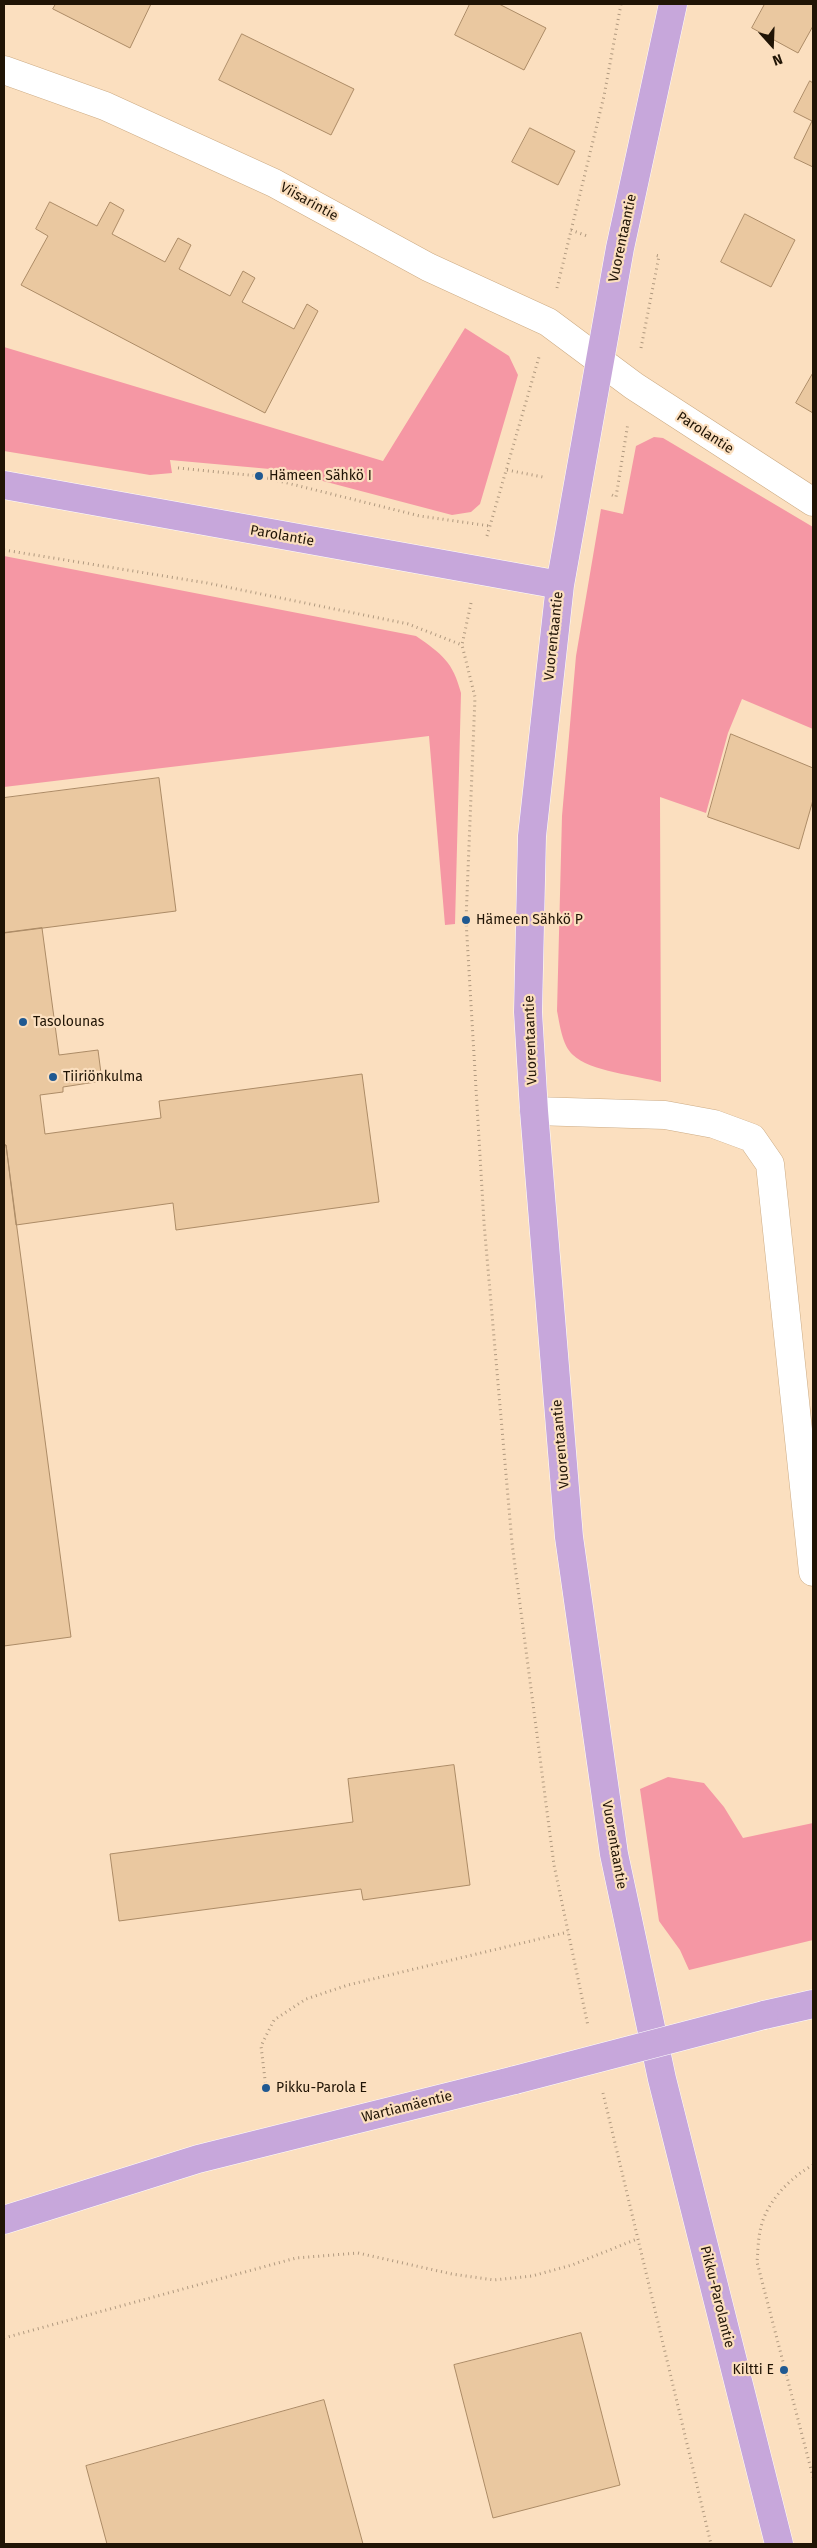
<!DOCTYPE html>
<html>
<head>
<meta charset="utf-8">
<style>
	body { margin:0 }
	#map { position:relative; width:817px; height:2548px; overflow:hidden; background:#fbdfbf; font-family:"Fira Sans",sans-serif }
	canvas { display:block }
	.frame { position:absolute; inset:0; border:5px solid #201405; pointer-events:none }
	.north { position:absolute; left:747px; top:20px; width:50px; height:50px; -webkit-text-stroke:4px #fbdfbf; paint-order:stroke; rotate:160deg; font-size:14px; font-weight:700; line-height:20px; text-align:center; color:#201405 }
	.north::after { content:''; display:block; margin:auto; width:18px; height:22px; background:#201405; clip-path:polygon(50% 0,100% 100%,50% 72%,0 100%) }
</style>
</head>
<body>
<div id="map">
<canvas width="817" height="2548"></canvas>
<div class="frame"></div>
<div class="north">N</div>
</div>
<script>
const context = document.querySelector('canvas').getContext('2d');
context.lineJoin = 'round';
function fillPath(path, color) {
  context.fillStyle = color;
  context.fill(path, 'evenodd');
}
function trace(path, color, width, dash) {
  context.strokeStyle = color;
  context.lineWidth = width;
  context.lineCap = dash ? 'butt' : 'round';
  context.setLineDash(dash || []);
  context.stroke(path);
}
function label(font, color, halo, rows, align = 'center') {
  context.font = font + ' "Fira Sans",sans-serif';
  context.lineWidth = 4.5;
  context.setLineDash([]);
  context.textBaseline = 'middle';
  context.strokeStyle = halo;
  context.fillStyle = color;
  for (const [text, x, y, turn = 0] of rows) {
    context.save();
    context.translate(x, y);
    context.rotate((+turn || 0) * Math.PI / 180);
    context.textAlign = isNaN(turn) ? turn : align;
    if (halo) context.strokeText(text, 0, 0);
    context.fillText(text, 0, 0);
    context.restore();
  }
}
fillPath(new Path2D(`
	M465,328L509,356L518,375L480,504L471,512L452,515L281,470L170,460L172,473L150,475L4,451V347L383,461Z
	M654,437L663,438L813,527V729L742,699L728,733L706,813L660,797L661,1082C638,1076 589,1071 573,1055C562,1045 560,1025 557,1011L562,816L576,656L601,509L623,514L636,446Z
	M4,556L416,636C442,654 453,662 461,693L455,924L445,925L429,736L4,787Z
	M668,1777L704,1783L724,1807L743,1838L813,1823V1940L689,1970L680,1950L659,1921L640,1789Z`), '#f597a4');
const building = new Path2D(`
	M56,4H151L130,48L53,9Z
	M470,4H499L546,28L524,70L455,35Z
	M765,4H813V26L798,53L752,28Z
	M242,34L354,89L331,135L219,80Z
	M810,81L813,83V167L794,158L812,121L794,112Z
	M530,128L575,151L558,185L512,162Z
	M50,202L97,226L110,202L124,210L112,234L165,262L178,238L191,245L179,269L230,296L243,271L255,278L242,302L294,329L307,304L318,311L265,413L21,285L48,236L36,229Z
	M745,214L795,240L771,287L721,262Z
	M813,373V413L796,403Z
	M731,734L813,768V800L799,849L708,817Z
	M159,778L176,911L4,933V798Z
	M42,928L59,1055L98,1050L102,1081L63,1087V1092L40,1095L45,1134L161,1118L159,1101L362,1074L379,1202L176,1230L173,1203L16,1225L6,1145H4V933Z
	M4,1145H6L71,1637L4,1646Z
	M454,1765L470,1885L363,1900L361,1889L119,1921L110,1854L353,1822L348,1779Z
	M581,2333L620,2485L493,2518L454,2365Z
	M324,2400L363,2544H107L86,2466Z`);
fillPath(building, '#eac8a0');
trace(building, '#ac8b66', 1);
const minor = new Path2D(`
	M4,70L105,106L274,183L428,267L548,322L634,386L813,502
	M534,1111L665,1115L714,1124L752,1138L770,1164L813,1572`);
const major = new Path2D(`
	M673,4L620,248L560,585L532,836L528,1012L534,1111L569,1537L614,1854L662,2079L779,2544
	M4,485L560,585
	M764,2015L813,2004
	M4,2220L198,2159L515,2080`);
trace(minor, '#ccab84', 29);
trace(major, '#fff', 29);
trace(new Path2D(`
	M571,230L587,236
	M557,288L604,96L621,4
	M641,348L659,256L655,255
	M178,468L259,476L420,516L490,526
	M507,470L543,477
	M612,495L616,497L628,423
	M487,536L539,357
	M4,550L207,583L408,624L462,645
	M471,603L462,645L475,697L466,920L484,1223L512,1543L554,1865L588,2026
	M266,2088L261,2046L274,2020L306,1999L348,1985L568,1932
	M603,2093L711,2544
	M813,2165C791,2177 767,2201 761,2227C758,2238 758,2251 757,2262L813,2477
	M4,2338L296,2258L358,2253L452,2274L494,2280L532,2276L572,2265L637,2239`), '#b0997f', 3, [1, 4]);
trace(minor, '#fff', 28);
trace(major, '#c7a7db', 28);
const majorBridge = new Path2D(`
	M515,2080L764,2015`);
trace(majorBridge, '#fff', 29, []);
trace(majorBridge, '#c7a7db', 28);
for (const [x, y, r, color] of [
	[259,476,5,"#205991"],
	[466,920,5,"#205991"],
	[23,1022,5,"#205991"],
	[53,1077,5,"#205991"],
	[266,2088,5,"#205991"],
	[784,2370,5,"#205991"]
]) {
  const dot = new Path2D();
  dot.arc(x, y, r, 0, 2 * Math.PI);
  context.fillStyle = color;
  context.fill(dot);
  trace(dot, '#fbdfbf', 2);
}
label('14px', '#201405', '#fbdfbf', [
	["Viisarintie",309,202,29],
	["Vuorentaantie",623,238,-78],
	["Parolantie",705,433,33],
	["Parolantie",282,536,10],
	["Vuorentaantie",554,636,-84],
	["Vuorentaantie",531,1040,-92],
	["Vuorentaantie",561,1444,-95],
	["Vuorentaantie",614,1845,80],
	["Wartiamäentie",407,2107,-14],
	["Pikku-Parolantie",717,2297,76]
]);
label('14px', '#201405', '#fbdfbf', [
	["Hämeen Sähkö I",269,476],
	["Hämeen Sähkö P",476,920],
	["Tasolounas",33,1022],
	["Tiiriönkulma",63,1077],
	["Pikku-Parola E",276,2088],
	["Kiltti E",774,2370,"right"]
], 'left');
</script>
</body>
</html>
